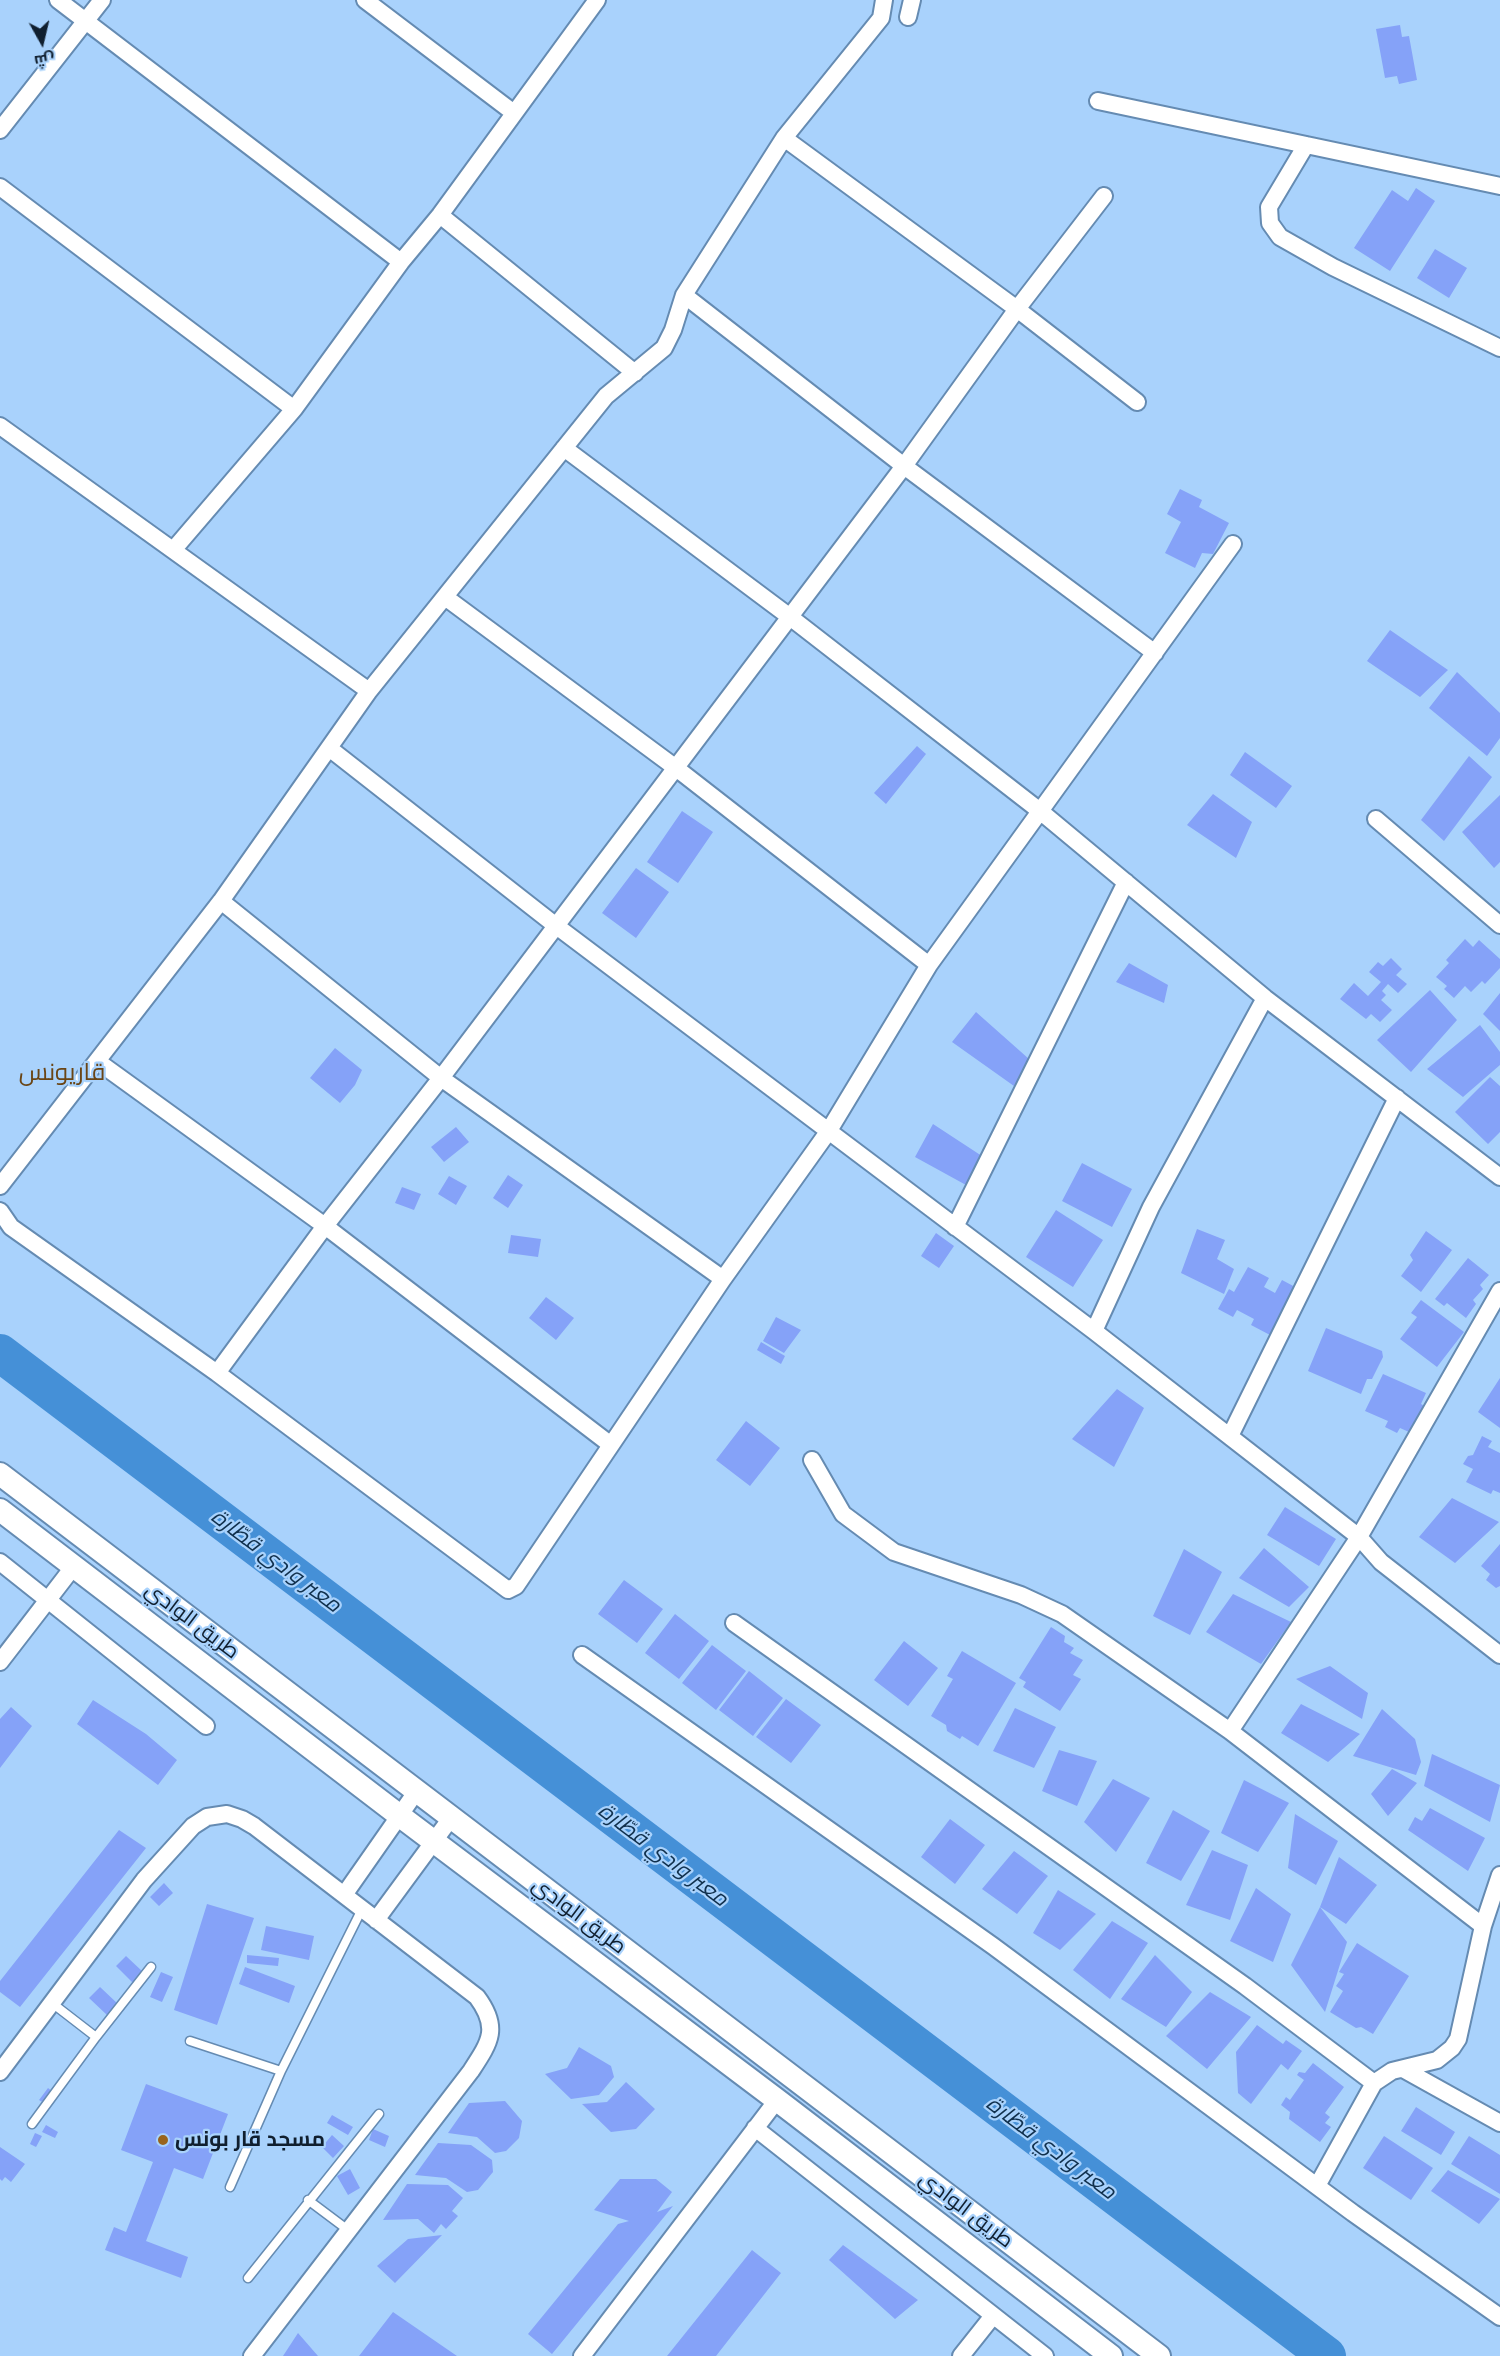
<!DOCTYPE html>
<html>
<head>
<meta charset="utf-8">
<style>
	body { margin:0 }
	#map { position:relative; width:1500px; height:2356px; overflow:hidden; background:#a9d2fc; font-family:"Roboto Serif",Cairo,serif }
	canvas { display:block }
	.north { position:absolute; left:12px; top:12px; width:60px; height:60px; -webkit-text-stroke:4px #a9d2fc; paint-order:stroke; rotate:172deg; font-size:16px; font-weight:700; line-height:24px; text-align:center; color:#101f2f }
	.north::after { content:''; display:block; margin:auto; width:21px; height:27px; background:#101f2f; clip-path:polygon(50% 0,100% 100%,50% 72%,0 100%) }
</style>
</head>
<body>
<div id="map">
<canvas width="1500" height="2356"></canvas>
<div class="north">ش</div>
</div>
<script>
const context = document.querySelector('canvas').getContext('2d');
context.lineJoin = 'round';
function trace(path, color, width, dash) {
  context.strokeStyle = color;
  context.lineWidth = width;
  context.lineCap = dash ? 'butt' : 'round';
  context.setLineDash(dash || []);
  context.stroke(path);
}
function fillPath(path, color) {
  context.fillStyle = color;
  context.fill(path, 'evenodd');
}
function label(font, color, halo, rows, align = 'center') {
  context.font = font + ' "Roboto Serif",Cairo,serif';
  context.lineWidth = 4.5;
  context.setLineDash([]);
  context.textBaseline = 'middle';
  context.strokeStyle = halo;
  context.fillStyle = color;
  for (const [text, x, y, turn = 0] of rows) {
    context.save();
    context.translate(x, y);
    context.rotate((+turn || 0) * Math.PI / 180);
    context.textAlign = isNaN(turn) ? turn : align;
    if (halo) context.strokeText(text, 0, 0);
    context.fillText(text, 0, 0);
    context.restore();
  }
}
trace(new Path2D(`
	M0,1353L1327,2356`), '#4590d7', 38);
fillPath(new Path2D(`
	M1400,25L1402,37L1409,36L1417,80L1399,84L1397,76L1385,78L1376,29Z
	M1416,188L1435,201L1390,271L1354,248L1392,190L1408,201Z
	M1435,249L1467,268L1449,298L1417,278Z
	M1180,489L1202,500L1199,507L1229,523L1213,554L1202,553L1195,568L1165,553L1181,522L1167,514Z
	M1390,630L1448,670L1420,697L1367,661Z
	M1457,672L1500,713V738L1487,756L1429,708Z
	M917,746L926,754L886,804L874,793Z
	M1245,752L1292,786L1276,808L1230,775Z
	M1469,756L1492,777L1444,841L1421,820Z
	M1213,794L1252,822L1236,858L1187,825Z
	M1500,795V862L1494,868L1462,832Z
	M682,811L713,832L678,883L647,862Z
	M636,868L669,892L636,938L602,913Z
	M1465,939L1473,947L1479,940L1500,959V968L1485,984L1482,981L1471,992L1465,986L1454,998L1444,989L1447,986L1436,977L1449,963L1446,960Z
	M1391,958L1402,969L1396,975L1407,984L1398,993L1388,984L1382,991L1386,995L1381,1000L1392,1010L1380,1022L1371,1014L1366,1019L1340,999L1354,983L1368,996L1381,982L1369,972L1378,962L1383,966Z
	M1129,963L1168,985L1164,1003L1116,982Z
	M1430,990L1457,1020L1411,1072L1377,1040Z
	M1500,993V1031L1483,1014Z
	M976,1012L1029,1059L1014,1086L952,1042Z
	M1480,1025L1500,1052V1065L1463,1097L1427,1069Z
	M335,1048L362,1070L355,1085L340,1103L310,1078Z
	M1490,1077L1500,1086V1132L1488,1144L1455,1112Z
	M933,1124L988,1160L966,1185L915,1157Z
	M456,1127L469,1142L444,1162L431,1147Z
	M1082,1163L1132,1189L1112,1227L1062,1201Z
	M508,1175L523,1185L508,1208L493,1198Z
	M449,1176L467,1186L456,1205L438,1194Z
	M402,1187L421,1194L414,1210L395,1203Z
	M1056,1210L1103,1240L1073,1287L1026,1257Z
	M1197,1229L1225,1240L1217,1259L1234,1269L1224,1294L1181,1273Z
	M1426,1231L1452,1250L1421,1292L1401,1276L1413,1260L1410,1255Z
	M936,1233L954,1246L939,1268L921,1256Z
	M511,1235L541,1239L538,1257L508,1253Z
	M1468,1258L1489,1275L1480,1285L1483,1289L1473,1300L1476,1304L1466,1318L1447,1303L1444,1306L1435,1299Z
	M1248,1267L1269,1278L1264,1287L1275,1293L1282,1280L1297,1288L1270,1335L1251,1325L1254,1319L1237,1310L1233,1317L1218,1309L1229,1289L1234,1292Z
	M546,1297L574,1318L556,1340L529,1318Z
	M1421,1300L1464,1332L1437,1367L1400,1339L1417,1317L1411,1313Z
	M776,1317L801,1330L784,1353L763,1341Z
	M1326,1328L1382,1351L1383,1357L1372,1379H1367L1361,1394L1308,1371Z
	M761,1342L785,1356L781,1364L757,1350Z
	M1383,1374L1426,1393L1421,1404L1428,1408L1420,1423L1415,1420L1409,1432L1400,1428L1397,1433L1385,1427L1388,1421L1365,1411Z
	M1500,1378V1428L1478,1412Z
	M1117,1389L1144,1408L1114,1467L1072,1439Z
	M746,1421L780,1448L750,1486L716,1460Z
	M1482,1436L1492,1441L1488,1447L1500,1453V1493L1493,1490L1491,1494L1466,1482L1473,1469L1463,1464L1468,1456L1473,1455Z
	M1452,1498L1499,1522L1455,1563L1419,1537Z
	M1285,1507L1336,1539L1319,1566L1267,1535Z
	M1500,1544V1586L1496,1588L1486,1580L1490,1574L1481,1566Z
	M1264,1548L1309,1587L1289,1607L1239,1578Z
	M1184,1549L1222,1572L1190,1635L1153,1616Z
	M624,1580L663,1609L637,1643L598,1614Z
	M1233,1594L1291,1622L1261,1664L1206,1632Z
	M675,1614L709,1641L679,1679L645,1653Z
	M1051,1627L1065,1636L1064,1642L1074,1648L1070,1653L1083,1660L1073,1675L1081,1679L1060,1711L1023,1687L1026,1682L1019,1678Z
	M904,1641L938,1668L908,1706L874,1680Z
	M712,1645L746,1671L716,1710L682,1683Z
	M962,1651L1016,1683L978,1746L962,1736L960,1739L947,1731L946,1725L931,1716L953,1679L947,1676Z
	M1330,1666L1368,1693L1362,1719L1296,1679Z
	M749,1671L783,1698L753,1736L719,1710Z
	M786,1699L821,1725L791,1763L756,1737Z
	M93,1700L146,1734L177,1760L158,1785L77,1724Z
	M1301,1704L1360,1734L1328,1762L1281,1733Z
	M11,1707L32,1726L0,1768V1719Z
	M1015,1708L1056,1727L1034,1768L993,1751Z
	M1382,1709L1415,1739L1421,1762L1416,1775L1353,1756Z
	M1059,1750L1097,1761L1077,1806L1042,1791Z
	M1432,1754L1500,1785L1490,1822L1424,1786Z
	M1392,1769L1417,1783L1388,1816L1371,1794Z
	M1113,1779L1150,1798L1116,1852L1084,1822Z
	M1244,1780L1289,1803L1258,1852L1221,1833Z
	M1430,1808L1485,1838L1468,1871L1408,1830L1415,1817L1422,1821Z
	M1173,1810L1210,1831L1181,1881L1146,1863Z
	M1295,1814L1338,1841L1316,1885L1288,1868Z
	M950,1819L985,1845L955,1884L921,1857Z
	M119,1830L146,1848L20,2007L0,1992V1981Z
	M1212,1850L1248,1865L1230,1920L1186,1905Z
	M1014,1851L1048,1876L1017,1914L982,1889Z
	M1339,1857L1377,1885L1346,1924L1320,1907L1347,1942L1325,2012L1291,1965L1320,1907Z
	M164,1883L173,1893L159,1906L150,1897Z
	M1256,1888L1291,1914L1273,1962L1230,1941Z
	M1058,1890L1096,1914L1060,1950L1033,1933Z
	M207,1904L254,1918L217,2025L174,2010Z
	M1112,1921L1148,1943L1110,1999L1073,1970Z
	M266,1926L314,1936L309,1960L261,1950Z
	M1357,1943L1409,1976L1373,2034L1361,2027L1356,2028L1330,2012L1343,1991L1336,1986L1344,1974L1339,1972Z
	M247,1955L279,1958L278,1966L247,1963Z
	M1155,1955L1192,1992L1166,2027L1121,1999Z
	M126,1956L143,1972L133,1983L116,1966Z
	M245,1967L295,1986L289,2003L239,1984Z
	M161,1972L173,1977L162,2002L150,1997Z
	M100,1987L118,2004L107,2015L89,1998Z
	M1210,1992L1251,2017L1207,2069L1166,2036Z
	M1257,2025L1283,2044L1286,2040L1302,2051L1288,2070L1281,2064L1251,2104L1238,2093L1236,2052Z
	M579,2047L611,2066L614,2077L599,2095L571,2099L545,2074L567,2068Z
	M1313,2063L1344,2087L1325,2113L1330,2117L1325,2123L1331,2127L1320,2142L1289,2119L1290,2112L1281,2105L1286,2097L1290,2100L1304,2080L1297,2075L1299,2072L1305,2073Z
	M626,2082L655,2109L636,2129L611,2132L582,2104L607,2102Z
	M146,2084L228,2114L203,2179L174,2168L146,2241L188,2257L181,2278L105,2250L114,2227L126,2232L153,2162L121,2150Z
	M48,2088L53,2092L44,2103L39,2100Z
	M505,2101L522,2121L519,2138L506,2151L495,2153L477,2137L448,2133L469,2103Z
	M1416,2107L1455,2132L1441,2155L1401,2131Z
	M332,2115L353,2127L348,2135L327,2123Z
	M46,2125L58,2132L55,2138L42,2132Z
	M373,2129L389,2136L385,2147L369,2140Z
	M35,2133L42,2136L36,2147L30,2144Z
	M332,2135L344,2146L333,2158L322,2147Z
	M1384,2136L1433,2168L1411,2200L1363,2168Z
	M1469,2136L1500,2155V2194L1451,2164Z
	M438,2143L471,2145L492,2160L493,2172L478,2190L467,2192L446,2178L415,2175Z
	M0,2147L25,2164L11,2182L5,2177L2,2181L0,2179Z
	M350,2169L360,2188L348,2195L337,2176Z
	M1448,2170L1500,2199L1479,2224L1431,2191Z
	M620,2179H656L672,2192L657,2212L673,2206L552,2354L528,2334L618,2224L629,2221L594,2210Z
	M407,2184L448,2185L463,2198L452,2211L458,2216L446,2229L441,2224L434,2233L418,2219L383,2220Z
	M442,2235L395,2283L377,2266L408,2239Z
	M843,2245L918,2300L895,2319L829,2260Z
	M752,2250L781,2273L716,2356H667Z
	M393,2312L457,2356H359Z
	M298,2333L318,2356H283Z`), '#85a2f8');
const lane = new Path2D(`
	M52,2003L96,2037
	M190,2041L281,2071
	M32,2124L96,2037L151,1967
	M230,2187L281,2071L362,1909
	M308,2200L348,2230
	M248,2278L379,2114`);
const street = new Path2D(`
	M58,0L401,262
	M365,0L514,113
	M908,17L912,0
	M1098,101L1500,186
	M0,130L102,0
	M784,138L1017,309L1137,402
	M1306,145L1269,207L1270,223L1280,237L1333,267L1500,348
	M0,187L294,409
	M440,215L635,373
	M684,295L904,466L1155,653
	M0,426L369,691
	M564,448L790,617L1040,811L1265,998L1500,1177
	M174,549L294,409L401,262L440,215L597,0
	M445,597L676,768L929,965
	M329,748L555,925L1094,1331L1359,1537L1381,1562L1500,1655
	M1376,819L1500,925
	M221,901L441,1078L723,1279
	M97,1061L325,1226L611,1445
	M0,1186L221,901L369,691L606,396L664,348L673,330L684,295L784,138L881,18L884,0
	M0,1211L11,1227L217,1373L508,1590L516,1586L723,1279L828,1132L929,965L1233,544
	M955,1227L1126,882
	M1094,1331L1151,1207L1265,998
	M217,1373L325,1226L441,1078L904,466L1017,309L1104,196
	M1230,1436L1397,1098
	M812,1460L843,1514L894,1552L1021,1595L1062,1614L1230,1731L1483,1926
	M0,1562L206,1726
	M734,1623L1245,1986L1374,2083
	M582,1655L993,1946L1353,2213L1500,2317
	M0,1662L74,1566
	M1230,1731L1359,1537L1500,1291
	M344,1895L416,1792
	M376,1920L451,1818
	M1403,2069L1500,2123
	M0,2072L144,1880L193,1826L207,1817L227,1814L242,1819L254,1826L477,1997C500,2028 490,2042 471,2071L252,2356
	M755,2128L1045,2356
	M1317,2186L1374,2083L1392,2071L1437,2060L1452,2048L1458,2039L1483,1926L1500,1875
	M582,2356L777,2100
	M961,2356L992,2317`);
const secondary = new Path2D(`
	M0,1474L1159,2356
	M0,1510L400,1816L777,2100L1111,2356`);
trace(lane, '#658bb2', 11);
trace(street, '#658bb2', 20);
trace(secondary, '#658bb2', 26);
trace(lane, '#fff', 8);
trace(street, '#fff', 16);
trace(secondary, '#fff', 22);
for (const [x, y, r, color] of [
	[163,2140,6,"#99641c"]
]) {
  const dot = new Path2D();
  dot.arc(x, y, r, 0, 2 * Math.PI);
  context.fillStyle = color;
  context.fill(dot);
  trace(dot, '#a9d2fc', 2);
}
label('21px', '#101f2f', '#a9d2fc', [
	["طريق الوادي",192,1621,37],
	["طريق الوادي",579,1916,37],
	["طريق الوادي",966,2210,37]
]);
label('bold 21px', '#101f2f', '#a9d2fc', [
	["مسجد قار بونس",175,2140]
], 'left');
label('italic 22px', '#10304d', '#a9d2fc', [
	["معبر وادي قطّارة",276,1561,37],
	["معبر وادي قطّارة",663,1855,37],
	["معبر وادي قطّارة",1051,2148,37]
]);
label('24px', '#6a4515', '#a9d2fc', [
	["قاريونس",62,1073]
]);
</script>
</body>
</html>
